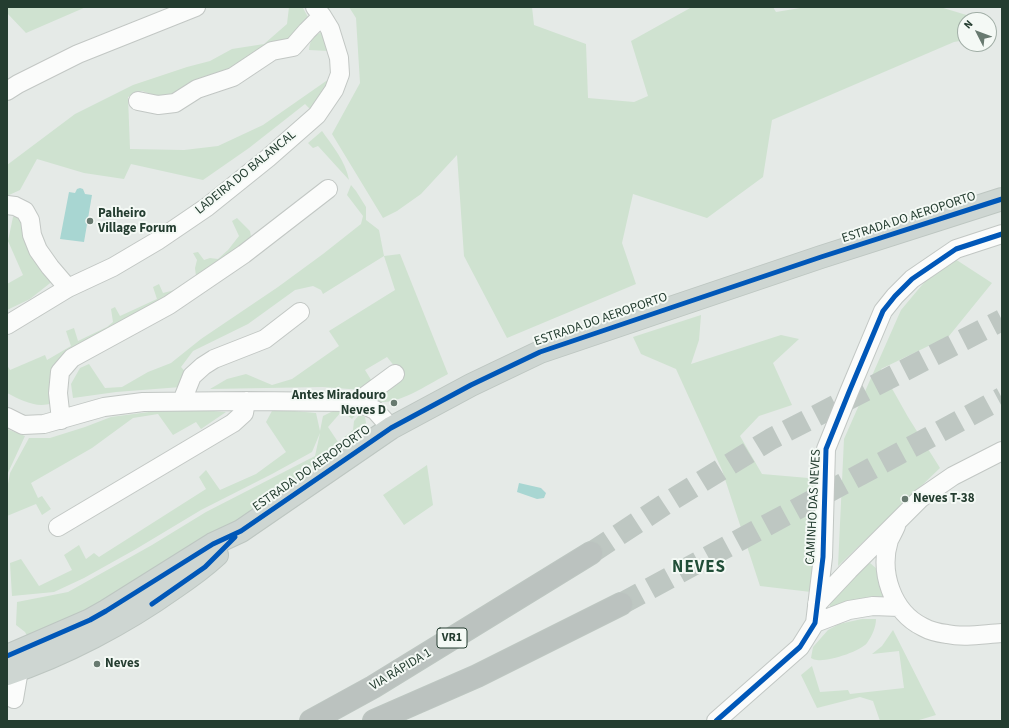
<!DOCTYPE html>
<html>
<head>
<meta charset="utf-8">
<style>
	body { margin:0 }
	#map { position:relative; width:1009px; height:728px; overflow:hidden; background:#e5eae7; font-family:"Source Sans 3",sans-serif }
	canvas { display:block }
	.frame { position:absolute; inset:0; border:8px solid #243d30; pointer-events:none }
	.north { position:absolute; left:957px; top:12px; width:40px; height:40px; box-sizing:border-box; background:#f4f9f5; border:1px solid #a1aea6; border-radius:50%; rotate:312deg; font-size:11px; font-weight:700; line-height:16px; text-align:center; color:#243d30 }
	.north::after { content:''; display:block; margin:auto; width:14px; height:18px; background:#687a70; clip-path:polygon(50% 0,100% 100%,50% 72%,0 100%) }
</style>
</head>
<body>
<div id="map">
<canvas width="1009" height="728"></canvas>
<div class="frame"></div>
<div class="north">N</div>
</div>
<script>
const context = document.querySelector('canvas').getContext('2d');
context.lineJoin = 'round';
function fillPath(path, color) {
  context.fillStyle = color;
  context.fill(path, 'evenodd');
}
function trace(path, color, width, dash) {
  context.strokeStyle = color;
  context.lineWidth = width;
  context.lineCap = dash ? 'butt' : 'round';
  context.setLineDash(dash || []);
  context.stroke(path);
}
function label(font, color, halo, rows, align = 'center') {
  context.font = font + ' "Source Sans 3",sans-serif';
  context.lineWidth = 4;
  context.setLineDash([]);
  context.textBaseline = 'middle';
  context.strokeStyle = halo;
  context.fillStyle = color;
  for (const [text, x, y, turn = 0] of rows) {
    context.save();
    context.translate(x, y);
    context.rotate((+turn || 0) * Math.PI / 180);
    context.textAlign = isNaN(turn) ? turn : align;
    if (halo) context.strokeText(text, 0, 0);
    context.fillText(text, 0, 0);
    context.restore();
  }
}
fillPath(new Path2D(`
	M7,7H86L26,33L7,13Z
	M289,7L303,8L309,19L287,40L231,69L206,76L186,86L172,95L157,96L142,91L128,97L130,149L184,150L218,146L263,125L329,79L325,91L312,111L305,104L249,148L203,180L131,164L124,179L84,173L37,159L20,190L7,196V165L75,114L133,85L187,67L210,61L232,49L264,44L287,24Z
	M349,7H532L534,25L586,44L588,98L634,102L648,96L631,41L692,7H773L776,12L806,7H940L983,20H965V40L954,42L772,120L763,177L707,218L633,194L622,243L636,284L507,338L464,256L457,155L421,194L397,211L383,218L332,134L360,83L356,18Z
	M322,32L329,51L309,50C310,40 313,36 322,32Z
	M322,131C332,145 346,162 349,180L318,146L313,148L308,143Z
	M351,185L356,191L366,207V220L379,230L384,256L400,254L448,374C430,383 396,407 377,401V394L400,373L387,357L365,370L373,383L362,390L323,387L210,389L227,379L246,374L272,385L292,379L339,346L329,331L395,290L384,256L323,294L321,290L313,286L295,290L248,324L193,351L181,367L188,375L181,387L116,392L73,398L71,384L80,368L89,364L105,388L122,387L148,372L171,363L201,339L278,287L323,254L361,224L363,216L347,195Z
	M21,213L54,280L30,299L7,310V284L23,275L8,241L13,217Z
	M237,218L250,231L252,242L86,348L52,403C37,409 21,400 7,393V365L10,370L45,355L47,360L71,346L66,331L74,328L78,341L107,327L113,322L111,309L115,307L120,316L157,299L153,287L159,284L163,293L175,290L196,276L195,268L197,260L193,253L198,252L204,260L210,258L218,259L228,250L239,236L232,221Z
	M952,257L992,283L949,336L881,369L908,417L940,468L838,566L844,439L901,310L927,279Z
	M701,315L699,340L691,364L781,335L799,339L773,363L792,405L759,416L740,436L762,474L820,479L811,592L760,586L722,470L676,369L641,354L633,337Z
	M179,408L226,412L201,429L196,422L173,435L158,414L133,418L92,448L31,483L38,498L42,496L51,509L42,515L36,504L7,516V489L10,473L29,438H50L85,427L111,417Z
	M346,408L357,413L352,419L342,411L328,427L338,442L353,430L354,421L360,414L365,417L366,423L362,431L245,515L149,576L30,641L25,632L16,625L17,602L68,592L152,545L206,512L315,456L320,433L312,452L272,474L201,510L136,549L84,578L54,592L12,596L10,563L21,559L39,586L72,570L64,555L79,545L86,559L94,553L99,557L206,489L199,477L206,470L220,490L256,474L286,452L266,422L273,409L316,413L320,431L323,416L335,410Z
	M7,429L25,436L7,475Z
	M427,465L433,505L404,525L383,495Z
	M870,563L877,569L885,597L830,608V604L831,602L867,564Z
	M862,619H876C876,627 872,636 867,643C861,651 828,662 817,660C815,660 813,659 811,658L813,647L828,630L839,624Z
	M893,630L936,715L916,721H880L873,701L860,697L817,708L801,675L812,666L820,692L848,690L850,694L904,688L899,651L872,654L882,646Z`), '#cfe2d0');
fillPath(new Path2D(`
	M80,188L83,189L85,194L92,195L84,242L60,239L69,192L75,193L77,189Z
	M519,483L541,488L546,493L544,498L537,499L517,492Z`), '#a8d6d2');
trace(new Path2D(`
	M591,553L670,501L771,439L1002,320
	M621,604L1002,398`), '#bec7c2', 22, [22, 11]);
const minor = new Path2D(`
	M7,91L18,84L78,54L196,7
	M138,101L158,105L175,103L197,89L233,77L272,51L293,47L307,31L322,16
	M7,205L15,206L25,211L30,220L32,235L38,250L50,267L68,288
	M7,325L68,288L113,267L157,241L207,207L268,158L317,115L334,90L340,74L339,58L330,29L322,16L315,7
	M182,401L192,376L203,366L214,359L265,339L300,312
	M357,402L395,374
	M7,417L23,425L44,424L104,407L143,402L246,401L357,402L375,410L391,428
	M61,420L58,393L60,372L72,358L169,305L244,254L328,189
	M896,526C894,531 891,536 889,540C879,572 892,612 923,627C930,631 939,633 947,634C965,638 984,634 1002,633
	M58,527L233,423L244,413L246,401
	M817,604L849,570L921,498L953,476L1002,451
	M815,623L849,610L873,606L899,607
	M7,695L14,699L19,670
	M716,721L800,647L815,623L823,557L826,449L849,392L883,311L895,296L912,279L956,249L1002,234`);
const major = new Path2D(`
	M7,656L90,620L106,611L213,544L241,531L391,428L471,385L540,352L821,257L1002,199
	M7,674C64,655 125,623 174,588C189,578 204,567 217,555`);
const highway = new Path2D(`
	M311,721L373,687L591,553
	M374,721L477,676L621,604`);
trace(minor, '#c2c7c4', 20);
trace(major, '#bdc6c1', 24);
trace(highway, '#bdc6c1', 24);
trace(minor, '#fbfcfb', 18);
trace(major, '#ced6d2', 22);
trace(highway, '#bbc2bf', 22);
trace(new Path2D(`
	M152,604L205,567L235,537
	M7,656L90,620L106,611L213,544L241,531L391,428L471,385L540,352L821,257L1002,199
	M716,721L800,647L815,623L823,557L826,449L849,392L883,311L895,296L912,279L956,249L1002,234`), '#0057b8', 5);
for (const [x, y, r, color] of [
	[90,221,4,"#687a70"],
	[394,403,4,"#687a70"],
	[905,499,4,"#687a70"],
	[97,664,4,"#687a70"]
]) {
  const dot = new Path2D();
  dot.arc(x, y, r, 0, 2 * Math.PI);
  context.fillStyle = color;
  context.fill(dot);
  trace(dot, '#f4f9f5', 1.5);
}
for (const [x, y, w] of [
	[452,638,30]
]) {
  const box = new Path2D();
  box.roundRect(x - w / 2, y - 10, w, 20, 3);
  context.fillStyle = '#f4f9f5';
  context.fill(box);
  trace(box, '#243d30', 1);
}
label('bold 12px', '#243d30', null, [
	["VR1",452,638]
]);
label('13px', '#243d30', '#f4f9f5', [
	["LADEIRA DO BALANCAL",246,173,-39],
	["ESTRADA DO AEROPORTO",909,218,-18],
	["ESTRADA DO AEROPORTO",601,320,-19],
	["ESTRADA DO AEROPORTO",312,469,-35],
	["CAMINHO DAS NEVES",814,507,-87],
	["VIA RÁPIDA 1",401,670,-31]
]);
label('bold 13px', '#243d30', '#f4f9f5', [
	["Palheiro",98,214],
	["Village Forum",98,229],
	["Antes Miradouro",386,396,"right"],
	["Neves D",386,411,"right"],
	["Neves T-38",913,499],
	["Neves",105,664]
], 'left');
context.letterSpacing = '1px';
label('bold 17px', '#214e38', '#f4f9f5', [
	["NEVES",699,568]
]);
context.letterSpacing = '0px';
</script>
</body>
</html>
